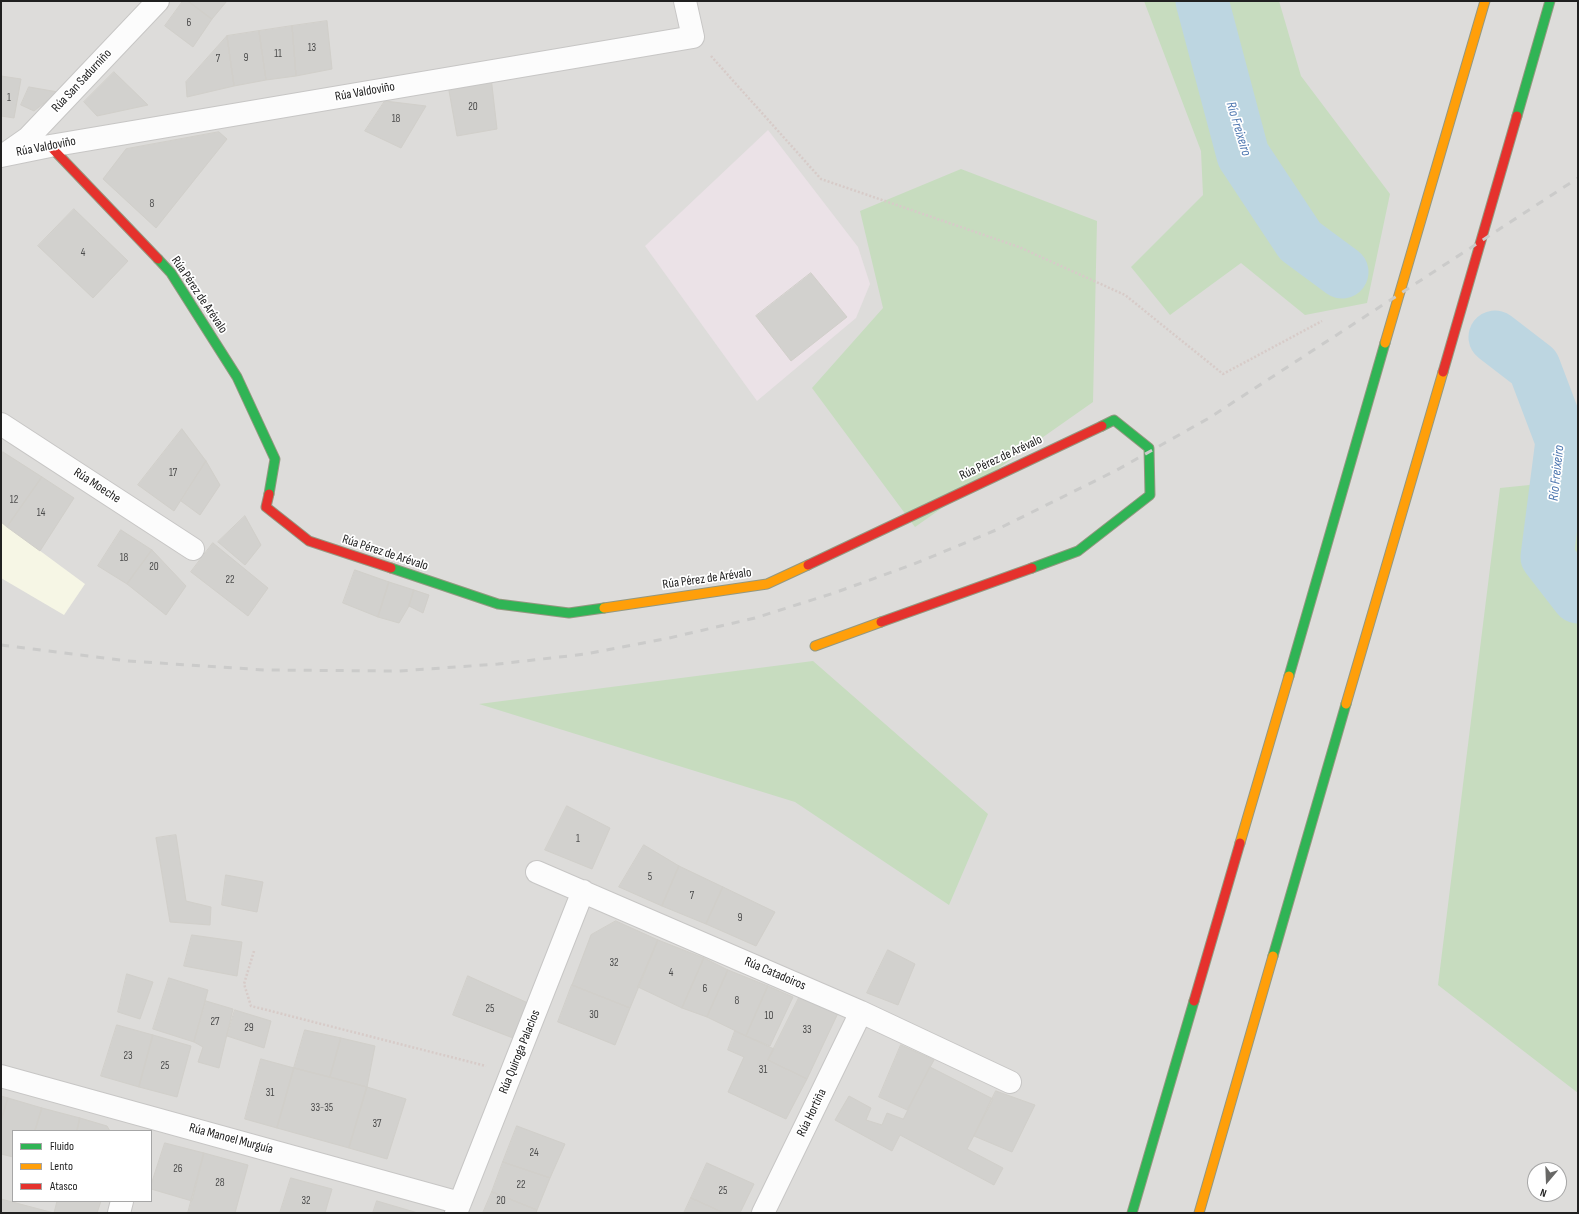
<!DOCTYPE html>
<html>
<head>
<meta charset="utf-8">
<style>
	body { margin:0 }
	#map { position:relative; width:1579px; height:1214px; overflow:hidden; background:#eeede9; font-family:"Sofia Sans Condensed",sans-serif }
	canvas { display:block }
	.frame { position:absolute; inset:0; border:2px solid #202020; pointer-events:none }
	.legend { position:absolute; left:12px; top:1130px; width:140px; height:72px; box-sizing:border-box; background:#fff; border:1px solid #a6a6a6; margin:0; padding:5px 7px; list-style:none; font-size:12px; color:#202020 }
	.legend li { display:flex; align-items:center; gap:8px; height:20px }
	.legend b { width:20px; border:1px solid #a6a6a6 }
	.north { position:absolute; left:1527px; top:1162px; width:40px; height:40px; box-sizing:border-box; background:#fff; border:1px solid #a6a6a6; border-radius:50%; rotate:199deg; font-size:11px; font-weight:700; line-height:16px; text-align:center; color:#202020 }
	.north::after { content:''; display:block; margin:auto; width:14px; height:18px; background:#686866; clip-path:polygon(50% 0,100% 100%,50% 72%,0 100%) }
</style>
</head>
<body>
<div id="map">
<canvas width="1579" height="1214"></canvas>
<div class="frame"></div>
<ul class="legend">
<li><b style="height:5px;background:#30b455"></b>Fluido</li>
<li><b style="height:5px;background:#ff9f0a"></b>Lento</li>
<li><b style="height:5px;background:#e5322d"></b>Atasco</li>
</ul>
<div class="north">N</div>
</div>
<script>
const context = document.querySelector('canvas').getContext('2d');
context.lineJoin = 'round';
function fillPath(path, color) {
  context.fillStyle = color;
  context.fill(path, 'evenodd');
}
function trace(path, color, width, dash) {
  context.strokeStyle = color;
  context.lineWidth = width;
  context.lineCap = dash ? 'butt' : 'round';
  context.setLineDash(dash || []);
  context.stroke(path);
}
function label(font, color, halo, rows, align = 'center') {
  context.font = font + ' "Sofia Sans Condensed",sans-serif';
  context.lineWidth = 3.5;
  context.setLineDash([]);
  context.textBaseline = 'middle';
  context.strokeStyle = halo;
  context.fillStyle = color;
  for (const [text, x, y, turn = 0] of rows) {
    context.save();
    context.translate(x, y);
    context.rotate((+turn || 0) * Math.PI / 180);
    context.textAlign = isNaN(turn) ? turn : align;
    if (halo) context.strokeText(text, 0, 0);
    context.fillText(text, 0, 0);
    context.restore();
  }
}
fillPath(new Path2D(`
	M1,1H1578V1213H1ZM13,1131H151V1201H13ZM1535,1170H1559V1194H1535Z`), '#dddcda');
fillPath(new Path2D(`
	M768,130L858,247L870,284L856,318L757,401L645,246Z`), '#ebe2e7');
fillPath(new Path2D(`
	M1,522L85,584L64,615L1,578Z`), '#f6f6e5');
fillPath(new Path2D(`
	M1144,1H1279L1301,76L1390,194L1367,303L1305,315L1241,263L1170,315L1131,267L1203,195L1201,151Z
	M961,169L1097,221L1093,402L915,527L812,388L883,308L860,211Z
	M1578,480V1093L1438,985L1500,488Z
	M813,661L988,814L949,905L795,802L479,704Z`), '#c7dcbf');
trace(new Path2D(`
	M1202,1L1243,155L1300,241L1342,272
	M1495,337L1534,367L1562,441L1547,557L1578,597`), '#bdd6e1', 53);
const building = new Path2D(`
	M183,1H188L212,19L193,47L165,26Z
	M188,1H227L212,19Z
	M327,21L332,69L296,76L292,26Z
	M292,26L296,76L266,80L259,31Z
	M259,31L266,80L234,86L227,36Z
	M227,36L234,86L187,97L186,82Z
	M114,72L148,105L97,116L84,102Z
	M1,76L21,79L14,118L1,116Z
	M491,77L497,129L457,136L448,85Z
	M29,87L58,92L34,111L21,105Z
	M385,101L426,106L401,148L365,131Z
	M219,132L227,139L156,228L103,179L126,149Z
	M74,209L128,261L93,298L38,246Z
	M811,273L847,317L791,361L756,316Z
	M182,429L206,461L174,511L138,485Z
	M3,452L42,477L7,527L1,522V455Z
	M206,461L220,485L200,515L181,501Z
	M42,477L74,498L40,551L7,527Z
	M245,516L261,545L245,565L218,542Z
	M121,530L152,550L127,584L98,566Z
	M213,543L268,588L248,616L191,572Z
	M152,550L186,586L166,615L127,584Z
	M355,570L389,582L378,617L343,603Z
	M389,582L414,590L409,606L399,623L378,617Z
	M414,590L429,595L423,613L409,606Z
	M567,806L610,828L592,869L545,850Z
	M176,835L186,901L211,907L210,925L170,922L156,838Z
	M644,845L679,866L662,906L619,887Z
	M679,866L723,887L706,924L662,906Z
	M226,875L263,882L257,912L222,905Z
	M723,887L775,912L756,946L706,924Z
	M616,921L658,940L630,1008L572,985L591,935Z
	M192,935L242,942L237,976L184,966Z
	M658,940L704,958L682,1008L638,987Z
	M888,950L915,964L898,1005L867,993Z
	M704,958L728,970L707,1017L682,1008Z
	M728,970L768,986L746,1036L707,1017Z
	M127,974L153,982L140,1019L118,1012Z
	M468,976L528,1003L513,1038L453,1015Z
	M169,978L208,990L194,1042L153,1029Z
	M572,985L630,1008L615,1045L558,1022Z
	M768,986L793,997L770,1046L746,1036Z
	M801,994L839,1011L807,1079L768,1060Z
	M206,1001L233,1009L219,1068L198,1062L203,1047L194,1042Z
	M235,1010L271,1021L264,1048L227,1036Z
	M117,1025L153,1035L139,1087L101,1076Z
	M305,1030L341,1038L330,1077L294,1068Z
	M735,1031L774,1049L768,1060L807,1079L786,1119L728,1092L744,1057L728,1050Z
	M153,1035L191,1046L177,1097L139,1087Z
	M341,1038L375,1046L367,1087L330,1077Z
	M901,1045L934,1060L907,1110L879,1097Z
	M261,1059L294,1068L277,1128L245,1119Z
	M930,1067L993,1099L967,1149L1003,1168L994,1185L900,1135L892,1151L835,1120L849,1096L871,1108L866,1120L882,1125L887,1113L903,1119Z
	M294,1068L367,1087L349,1148L277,1128Z
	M367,1087L406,1099L387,1159L349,1148Z
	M996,1091L1035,1105L1012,1152L974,1136Z
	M1,1096L8,1098L1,1121Z
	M8,1098L42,1108L35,1131H13V1157L1,1154V1121Z
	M42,1108L80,1118L77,1131H35Z
	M80,1118L107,1126L110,1131H77Z
	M517,1126L565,1144L550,1178L503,1162Z
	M165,1143L204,1153L192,1201L151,1189V1185Z
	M204,1153L248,1165L235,1213H188Z
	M503,1162L550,1178L537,1210L492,1192Z
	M707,1163L754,1184L740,1213H724L691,1198Z
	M291,1178L332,1189L325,1213H280Z
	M492,1192L537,1210L536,1213H483Z
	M691,1198L724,1213H684Z
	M1,1199L54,1213L57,1201H101L97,1213H1Z
	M377,1201L418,1213H373Z`);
fillPath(building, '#d2d1ce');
trace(building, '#d1cfca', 1);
const street = new Path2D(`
	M8,152L28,138L158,1
	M1,156L50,146L693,37L685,1
	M1,424L193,549
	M537,872L861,1012L1010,1082
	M1,1076L460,1203
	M119,1213L122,1201
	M456,1213L583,891
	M763,1213L861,1012`);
const fast = new Path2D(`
	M1517,116L1550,1
	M158,259L171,273L237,377L275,459L269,494
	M391,568L498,604L569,613L604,608
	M1032,568L1078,551L1150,495L1149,448L1114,420L1102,426
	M1289,676L1385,343
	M1273,956L1346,704
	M1132,1213L1194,1001`);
const slow = new Path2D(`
	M1385,343L1485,1
	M604,608L767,584L808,565
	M815,646L881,622
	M1346,704L1443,372
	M1240,843L1289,676
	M1199,1213L1273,956`);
const jam = new Path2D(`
	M50,146L158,259
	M1443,372L1517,116
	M269,494L266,507L309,541L391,568
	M808,565L1102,426
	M881,622L1032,568
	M1194,1001L1240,843`);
trace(street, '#c7c6c5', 24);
trace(fast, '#949880', 11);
trace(slow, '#949880', 11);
trace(jam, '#949880', 11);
trace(new Path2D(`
	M711,56L821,179L1019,247L1125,295L1223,374L1322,321
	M254,951L244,984L251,1006L486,1066`), '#d7cbc8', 2.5, [2, 2]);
trace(street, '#fcfcfc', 22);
trace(fast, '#30b455', 9);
trace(slow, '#ff9f0a', 9);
trace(jam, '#e5322d', 9);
trace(new Path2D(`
	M1,645L128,661L265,670L399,671L498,664L586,654L669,638L755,618L834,593L914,564L996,530L1117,470L1209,418L1578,178`), '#cbcbca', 3, [8, 8]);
label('11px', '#4c4c4c', null, [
	["6",189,23],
	["13",312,48],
	["11",278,54],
	["9",246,58],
	["7",218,59],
	["1",9,98],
	["20",473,107],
	["18",396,119],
	["8",152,204],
	["4",83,253],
	["17",173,473],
	["12",14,500],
	["14",41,513],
	["18",124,558],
	["20",154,567],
	["22",230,580],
	["1",578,839],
	["5",650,877],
	["7",692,896],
	["9",740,918],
	["32",614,963],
	["4",671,973],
	["6",705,989],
	["8",737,1001],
	["25",490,1009],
	["30",594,1015],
	["10",769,1016],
	["27",215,1022],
	["29",249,1028],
	["33",807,1030],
	["23",128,1056],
	["25",165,1066],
	["31",763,1070],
	["31",270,1093],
	["33-35",322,1108],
	["37",377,1124],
	["24",534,1153],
	["26",178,1169],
	["28",220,1183],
	["22",521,1185],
	["25",723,1191],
	["32",306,1201],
	["20",501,1201]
]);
label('13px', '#202020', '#fff', [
	["Rúa San Sadurniño",82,81,-47],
	["Rúa Valdoviño",365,92,-10],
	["Rúa Valdoviño",46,147,-11],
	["Rúa Pérez de Arévalo",199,295,56],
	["Rúa Pérez de Arévalo",1001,458,-25],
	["Rúa Moeche",97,486,33],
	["Rúa Pérez de Arévalo",385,553,18],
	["Rúa Pérez de Arévalo",707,579,-8],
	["Rúa Catadoiros",775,974,23],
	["Rúa Quiroga Palacios",520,1052,-68],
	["Rúa Hortiña",812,1113,-64],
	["Rúa Manoel Murguía",231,1139,15]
]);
label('italic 14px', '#4d76af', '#fff', [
	["Río Freixeiro",1238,129,73],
	["Río Freixeiro",1557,473,-84]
]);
</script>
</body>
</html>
